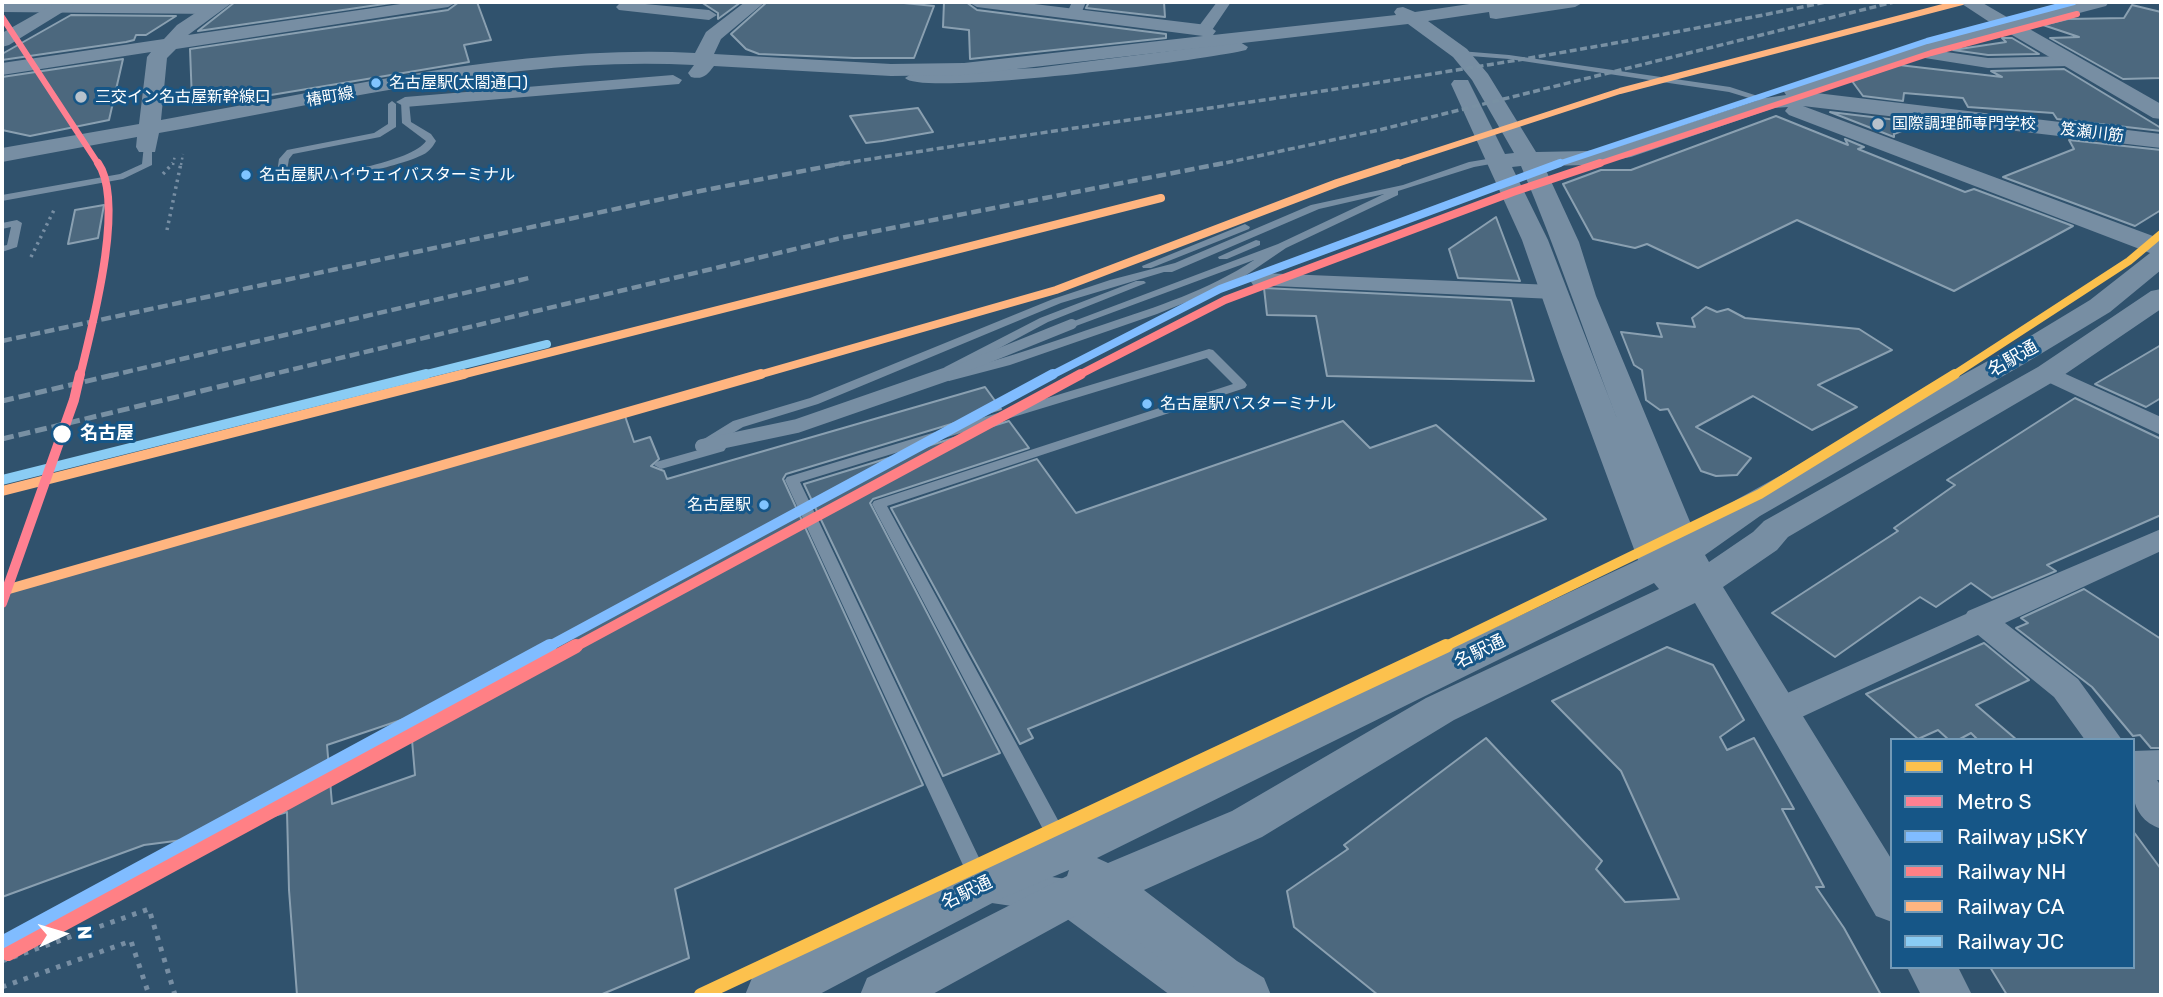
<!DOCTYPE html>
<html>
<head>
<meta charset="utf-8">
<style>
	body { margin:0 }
	#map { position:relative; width:2163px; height:997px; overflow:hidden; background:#30526d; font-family:Rubik,sans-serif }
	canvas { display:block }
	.frame { position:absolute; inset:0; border:4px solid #fff; pointer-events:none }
	.legend { position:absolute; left:1890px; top:738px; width:245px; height:231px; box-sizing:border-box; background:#165687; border:2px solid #739ab7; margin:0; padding:9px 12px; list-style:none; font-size:21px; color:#fff }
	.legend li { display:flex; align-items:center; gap:14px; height:35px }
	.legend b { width:35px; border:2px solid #739ab7 }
	.north { position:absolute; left:28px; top:899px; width:70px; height:70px; -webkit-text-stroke:5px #165687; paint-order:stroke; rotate:86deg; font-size:19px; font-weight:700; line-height:28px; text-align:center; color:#fff }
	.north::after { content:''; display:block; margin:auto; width:24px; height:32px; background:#fff; clip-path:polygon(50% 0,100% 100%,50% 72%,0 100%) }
</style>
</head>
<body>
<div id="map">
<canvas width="2163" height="997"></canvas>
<div class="frame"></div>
<ul class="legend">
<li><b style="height:9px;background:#fcc14d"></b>Metro H</li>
<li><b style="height:9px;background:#ff8091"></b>Metro S</li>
<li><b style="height:9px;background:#80bcff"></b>Railway μSKY</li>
<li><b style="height:9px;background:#ff8085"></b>Railway NH</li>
<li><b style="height:9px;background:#ffb580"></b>Railway CA</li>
<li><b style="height:9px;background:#8accf4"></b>Railway JC</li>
</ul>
<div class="north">N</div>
</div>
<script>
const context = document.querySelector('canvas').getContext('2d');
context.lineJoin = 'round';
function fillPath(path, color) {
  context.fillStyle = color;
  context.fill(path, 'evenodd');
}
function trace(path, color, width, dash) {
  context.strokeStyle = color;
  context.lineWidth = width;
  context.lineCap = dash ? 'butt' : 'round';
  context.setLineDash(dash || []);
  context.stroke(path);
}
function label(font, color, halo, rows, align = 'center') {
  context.font = font + ' Rubik,"Noto Sans JP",sans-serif';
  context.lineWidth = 6;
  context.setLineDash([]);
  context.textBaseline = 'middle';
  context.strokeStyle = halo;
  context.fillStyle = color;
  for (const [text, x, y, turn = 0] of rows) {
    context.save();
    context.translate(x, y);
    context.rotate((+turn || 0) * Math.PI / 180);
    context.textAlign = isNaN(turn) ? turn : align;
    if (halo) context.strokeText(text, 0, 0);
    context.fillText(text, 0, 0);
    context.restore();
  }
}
const building = new Path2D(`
	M235,2H398L198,31Z
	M459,2H477L491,40L464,45L469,62L241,100V93L192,101L190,49L448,10Z
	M701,2H741L718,19V13Z
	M767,2H894L934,6L914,58H854L759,54L746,49L731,34Z
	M944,2H966L977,10L1166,34V38L970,59L969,30L943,27Z
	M1089,2H1164L1165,17L1086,8Z
	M2132,5L2161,12V78L2123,79L2050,38L2079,37L2043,25L2068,19L2124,18Z
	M71,15L176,16L146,35H136L134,40L126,42L2,60V54Z
	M2002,38H2012L2039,54L1988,55L1953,50L2006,42Z
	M123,59L109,120L30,136L2,130V77Z
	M1899,65L2002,77L1991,71L2064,69L2161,128V131L2057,119L2053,113L1968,107L1963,98L1904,93L1903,101L1863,96L1852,81Z
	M918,108L933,132L882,141L866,143L850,116Z
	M1830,112L1922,123L1894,134V137Z
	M1776,116L1848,145L1845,139L1864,147L1858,149L1965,192L1974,189L2073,226L1954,291L1797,220L1698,268L1647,244L1635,248L1593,239L1563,184L1601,170H1631Z
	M2069,140L2161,150V210L2135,226L2003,177L2074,149Z
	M104,205L98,238L68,244L75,210Z
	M1496,217L1520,281L1458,278L1449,249Z
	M1264,288L1511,300L1534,381L1327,376L1316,316L1267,315Z
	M1706,307L1717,312L1728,309L1745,318L1859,329L1892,350L1818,385L1857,407L1812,430L1753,396L1696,427L1751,458L1737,475L1716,476L1701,471L1668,409L1660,410L1646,400L1642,370L1634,365L1621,332L1662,337L1657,323L1695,327L1692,318Z
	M2161,345V398L2146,407L2095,384Z
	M985,387L1001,409L786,474L783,479L923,785L675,889L689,958L600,995H297L289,890L287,812L206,837L144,845L2,897V589L625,416L634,442L650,437L659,459L651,466L664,471L667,479ZM410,717L415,775L332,804L327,745Z
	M2075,398L2161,439V515L2047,565L2056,571L1992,598L1971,583L1936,607L1920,597L1835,657L1772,613L1898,531L1894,528L1955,485L1947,480Z
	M1009,421L1029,448L873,499L870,503L1000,753L943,776L804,484Z
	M1343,421L1370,448L1436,425L1546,519L1028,729L1033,738L1020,744L891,508L1037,459L1076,513Z
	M2084,589L2161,639V748H2151L2140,735L2133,736L2092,687L2016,628L2028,623L2021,618Z
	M1984,643L2029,680L1976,705L2017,740H1978L1971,733L1958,740H1949L1938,730L1918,739L1866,694Z
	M1667,647L1713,665L1744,720L1720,737L1727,750L1754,738L1794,809H1782L1824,887H1816L1844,928L1881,995H1378L1294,927L1287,891L1348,849L1344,845L1486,738L1602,861L1596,869L1625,902L1679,899L1621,771L1552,701Z
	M2133,831L2161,869V995H2007L1990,967H2133Z`);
fillPath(building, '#4c687e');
trace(building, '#8aa0b1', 2);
trace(new Path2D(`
	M173,165L175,155
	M181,165L183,154`), '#778ea3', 2.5, [2, 3.5]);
trace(new Path2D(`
	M163,174L173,163
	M167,230L181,163
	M31,257L55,208`), '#778ea3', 3.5, [2.5, 4.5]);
trace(new Path2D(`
	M2,961L149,909L175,995
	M2,987L131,941L149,995`), '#778ea3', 5, [4.5, 7]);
fillPath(new Path2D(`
	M1460,51L1509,55L1730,87L1776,102L1772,105L1729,92L1509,59L1457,55L1456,53Z
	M405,99L409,102L411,122L431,134L436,141C432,148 428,153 420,156C398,167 295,191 276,179L279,159L287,150L374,133L388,124V104L392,101L396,104V127L380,137L293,154L289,159L286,177C313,179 412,163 426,141L402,123L401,102Z
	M144,145L152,147V165L123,179L2,201V195L120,174L142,164Z
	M1499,157L1504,160L1502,162L1474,167L1398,191V195L1286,248L1236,282L1157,314L1010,365L949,381L943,377L948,373L943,370L945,367L1040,318L1136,281H1144L1146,283L1048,322L955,372C1006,358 1055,341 1105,324C1156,307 1209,290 1254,260L1076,326L1072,328L1066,324L1278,244L1384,194L1319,209L1172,272H1164L1061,303L818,404L743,427L713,445H724L726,448L724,451L661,469L654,465L656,462L702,449L697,445L699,442L733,421L810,398L1053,299L1110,280L1175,263L1311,205L1403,185L1469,162Z
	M17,220L22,223L17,247L2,252V246L7,245L11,227L2,229V223Z
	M1245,224L1250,227L1249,229L1151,268H1143L1142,266Z
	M1256,240L1260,241V245L1227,259H1219L1218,257Z
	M1209,349L1213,350L1245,382L1247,385L1245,388L887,506L1071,844L1073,850L1071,856L1064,858L1057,856L872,504L874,501L1233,384L1207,358L800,482L991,883L988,889L981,892L974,889L785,480L787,477Z`), '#778ea3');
fillPath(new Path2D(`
	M624,2L709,10L717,15L709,20L619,10L616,7L619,4Z
	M1072,2H1086L1080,16H1070L1067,13Z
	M1217,2H1231L1210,33H1198L1196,30Z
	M2,3L213,4L221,9L213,14L2,12Z
	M1240,42L1248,47L1246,50C1207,60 921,97 905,78L913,73L1036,68Z
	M1912,47L1988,58L2069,56L2077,61L2069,66L1988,68L1906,55L1904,52Z
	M673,75L682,80L679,84L405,107L396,102L405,97Z
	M1261,273L1553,285L1561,287L1564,292L1561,297L1553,299L1253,285L1250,280L1253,275Z
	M2048,366L2161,417V435L2039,378L2036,373L2039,368Z
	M2161,529V551L2005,623L2078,679L2122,740H2085L2054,697L1978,635L1791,722L1779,725L1767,722L1762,712L1767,702L1966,614L1968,611Z
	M2161,750V780H2157L2161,786V829C2125,816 2133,783 2133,751Z
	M985,868L1067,879L1081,885L1218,981L1224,995H1170L1059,913L985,902L972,897L966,885L972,873Z`), '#778ea3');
fillPath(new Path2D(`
	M57,2H79L9,45L2,47V33Z
	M212,2H233L188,35L414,2H457L448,7L176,49L167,58L161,120C334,90 519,44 695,53L706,32L745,2H765L721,39L714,54L891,64L964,63L1203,36L977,7L968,2H1018L1207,25L1216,31L1213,35L1396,15L1394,12L1397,8L1403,7L1415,12L1483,2H1525L1523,4L1584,2L1575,7L1496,19L1490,18L1489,12L1428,21L1467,49L1488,74L1536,152L1587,151L1619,146L1765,98L1786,95L1783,90L1786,86L1905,48L1994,25L1959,2H1981L2012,20L2080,2H2109L2106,6L2026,27L2161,104V119L2153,118L2007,32L1919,56L1808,92L2161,134V148L1803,106L2161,239V270L2110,312L2024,364L1760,516L1705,555L1709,562L1753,532L1764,521L2038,367L2151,291L2161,289V309L2058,379L1788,537L1777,550L1723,587L1892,860V922L1876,916L1695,603L1454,720L1262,837L1144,890L1237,961L1264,978L1271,995H1204L1098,909L1077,915L931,995H860L867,978L1067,876L1069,870L998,900L818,995H745L752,978L966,870L1048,838L1638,560L1560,349L1522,240L1451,84L1454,80H1468L1505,154L1514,153L1472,80L1453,57L1408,24L964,75L891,76L714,66C707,75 703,80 691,77L688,73L694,65C519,55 332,102 159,133L155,152H139L136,147L137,137L2,162V148L139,124L147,57L151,52L2,75V63L164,39L177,25ZM1788,107L1785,111L1789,115L2150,253L2090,300L2004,352L1736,500L1693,529L1596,296L1579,242L1544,166L1587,165L1631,157L1774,108ZM1521,166C1558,253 1587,342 1621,429L1548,240L1512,167ZM1654,583L1659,589L1426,698L1232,811L1108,863L1097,858Z
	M1907,967H1958L1972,995H1921Z`), '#778ea3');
trace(new Path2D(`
	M833,165C1164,112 1497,72 1826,2
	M1216,165L1379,130L1894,2`), '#7890a3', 3.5, [7, 3.5]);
trace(new Path2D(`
	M2,341L690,193L844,163
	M109,376L529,278
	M265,376L841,238L1224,163`), '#7890a3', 4.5, [10, 4.5]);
trace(new Path2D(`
	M2,401L117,374
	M2,439L272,374`), '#7890a3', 5, [12, 5]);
trace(new Path2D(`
	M943,376L1072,324`), '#778ea3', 10);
trace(new Path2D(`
	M702,446L797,426L947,374`), '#778ea3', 14);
trace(new Path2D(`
	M1555,165L1927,41L2074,2`), '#80bcff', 6);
trace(new Path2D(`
	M1050,376L1220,289L1560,163`), '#80bcff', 8);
trace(new Path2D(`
	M546,648L1053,374`), '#80bcff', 10);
trace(new Path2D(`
	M2,943L550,646`), '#80bcff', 14);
trace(new Path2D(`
	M1595,165L1931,53L2077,14`), '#ff8085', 6);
trace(new Path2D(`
	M1077,376L1225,300L1513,192L1600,163`), '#ff8085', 8);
trace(new Path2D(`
	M573,648L1081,374`), '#ff8085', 10);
trace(new Path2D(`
	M8,954L576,646`), '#ff8085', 14);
trace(new Path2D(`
	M1393,165L1620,91L1962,2`), '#ffb580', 6);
trace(new Path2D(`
	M457,376L1161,198
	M755,376L1056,290L1337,183L1398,163`), '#ffb580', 8);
trace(new Path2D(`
	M2,491L464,374
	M2,591L761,374`), '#ffb580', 10);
trace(new Path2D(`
	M419,376L547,344`), '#8accf4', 8);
trace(new Path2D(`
	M2,480L426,374`), '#8accf4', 10);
trace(new Path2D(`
	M1952,376L2129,261L2161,234`), '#fcc14d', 8);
trace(new Path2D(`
	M1442,648L1760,494L1955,374`), '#fcc14d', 10);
trace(new Path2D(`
	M701,995L1446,646`), '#fcc14d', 14);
trace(new Path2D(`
	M2,17L99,165`), '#ff8091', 6);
trace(new Path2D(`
	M80,376C91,330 126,202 98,163`), '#ff8091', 8);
trace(new Path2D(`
	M2,603L74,400L80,374`), '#ff8091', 10);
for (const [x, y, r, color] of [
	[376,83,6,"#80c4ff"],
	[81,97,7,"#b7c2cc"],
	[1878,124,7,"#b7c2cc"],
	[246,175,6,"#80c4ff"],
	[1147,404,6,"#80c4ff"],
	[62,434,10,"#fff"],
	[764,505,6,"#80c4ff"]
]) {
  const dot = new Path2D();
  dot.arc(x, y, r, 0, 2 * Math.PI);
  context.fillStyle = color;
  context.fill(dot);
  trace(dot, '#165687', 2.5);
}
label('16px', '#fff', '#165687', [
	["名古屋駅(太閤通口)",389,83],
	["名古屋駅ハイウェイバスターミナル",259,175],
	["名古屋駅バスターミナル",1160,404],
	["名古屋駅",751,505,"right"]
], 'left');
label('16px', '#fff', '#165687', [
	["三交イン名古屋新幹線口",95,97],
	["国際調理師専門学校",1892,124]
], 'left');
label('16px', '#fff', '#165687', [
	["椿町線",330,97,-10],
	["笈瀬川筋",2092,133,7]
]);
label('18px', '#fff', '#165687', [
	["名駅通",2013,359,-30],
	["名駅通",1480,652,-26],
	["名駅通",967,893,-26]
]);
label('bold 18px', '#fff', '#165687', [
	["名古屋",80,434]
], 'left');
</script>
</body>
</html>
